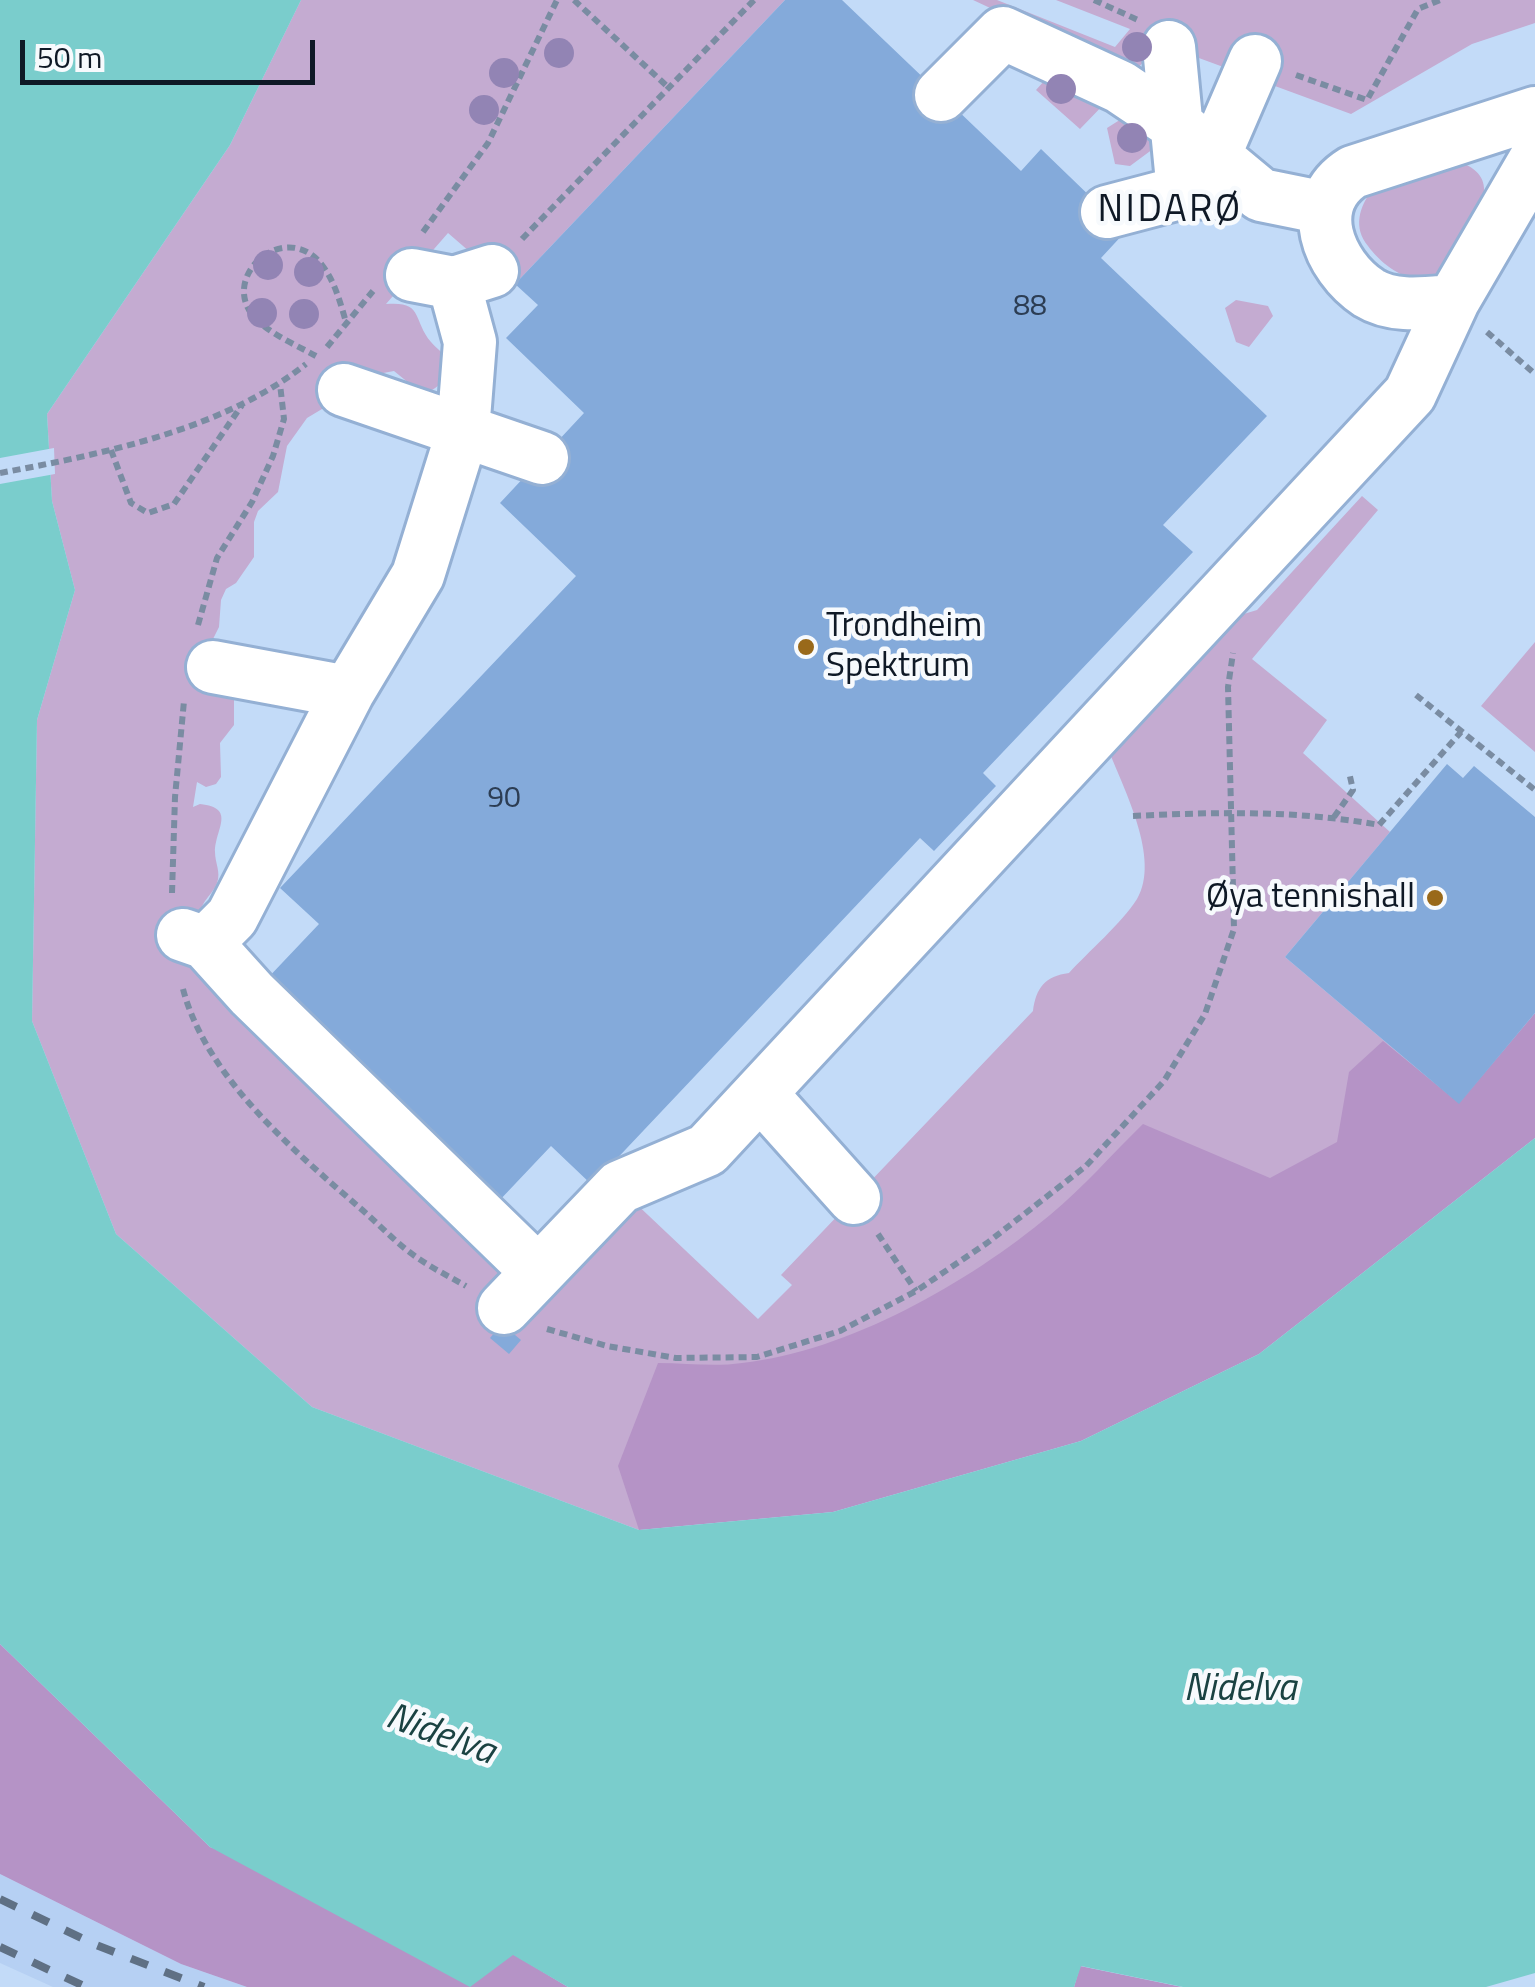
<!DOCTYPE html>
<html>
<head>
<meta charset="utf-8">
<style>
	body { margin:0 }
	#map { position:relative; width:1535px; height:1987px; overflow:hidden; background:#c3dbf8; font-family:"Titillium Web",sans-serif }
	canvas { display:block }
	.scale { position:absolute; left:20px; top:40px; width:295px; height:45px; box-sizing:border-box; border:5px solid #0f1926; border-top:0; padding-left:12px; font-size:30px; line-height:35px; white-space:nowrap; color:#0f1926; -webkit-text-stroke:8px #f7fafd; paint-order:stroke }
</style>
</head>
<body>
<div id="map">
<canvas width="1535" height="1987"></canvas>
<div class="scale">50 m</div>
</div>
<script>
const context = document.querySelector('canvas').getContext('2d');
context.lineJoin = 'round';
function fillPath(path, color) {
  context.fillStyle = color;
  context.fill(path, 'evenodd');
}
function trace(path, color, width, dash) {
  context.strokeStyle = color;
  context.lineWidth = width;
  context.lineCap = dash ? 'butt' : 'round';
  context.setLineDash(dash || []);
  context.stroke(path);
}
function label(font, color, halo, rows, align = 'center') {
  context.font = font + ' "Titillium Web",sans-serif';
  context.lineWidth = 9;
  context.setLineDash([]);
  context.textBaseline = 'middle';
  context.strokeStyle = halo;
  context.fillStyle = color;
  for (const [text, x, y, turn = 0] of rows) {
    context.save();
    context.translate(x, y);
    context.rotate((+turn || 0) * Math.PI / 180);
    context.textAlign = isNaN(turn) ? turn : align;
    if (halo) context.strokeText(text, 0, 0);
    context.fillText(text, 0, 0);
    context.restore();
  }
}
fillPath(new Path2D(`
	M0,1874L181,1964L247,1987H53L0,1963Z`), '#b6d0f3');
fillPath(new Path2D(`
	M301,0H785L515,284L492,271L448,233L386,304C424,301 412,319 431,342C437,349 443,352 448,361C443,379 442,390 421,393L394,371C378,374 366,378 355,365L337,400L307,418L287,446L278,492L258,511L254,522V557L236,583L226,589L221,600L219,627L210,645L234,685V725L220,743L221,777L216,784L206,787L197,782L193,807L200,804C237,808 215,829 215,852C215,863 221,872 217,883C212,896 200,901 200,917L538,1293L630,1198L758,1319L792,1285L781,1275L1033,1011C1036,988 1045,976 1069,973C1089,951 1121,924 1137,899C1161,859 1124,790 1109,751L1224,620L1257,610L1362,496L1378,510L1252,659L1327,720L1303,753L1390,832L1285,957L1459,1104L639,1530L312,1407L116,1234L32,1021L37,720L75,590L52,501L47,414L230,145Z
	M973,0H997L1115,47L1130,29L1056,0H1535V23L1472,44L1351,114L1169,47L1153,52L1132,74Z
	M1045,80L1109,99L1080,129L1036,90Z
	M1126,116L1157,133V146L1130,166L1115,164L1107,128Z
	M1456,161C1504,175 1480,213 1462,241C1457,249 1452,259 1445,267C1421,295 1384,268 1368,246C1353,228 1359,207 1372,190Z
	M1236,300L1268,306L1273,316L1249,347L1236,342L1225,308Z
	M1535,642V752L1481,706Z`), '#c4abd1');
fillPath(new Path2D(`
	M1535,1013V1138L1259,1354L1081,1441L833,1512L639,1530L618,1466L658,1363C686,1363 715,1367 742,1363C849,1351 968,1283 1050,1215C1083,1188 1112,1154 1143,1124L1270,1178L1337,1142L1349,1072L1383,1041L1459,1103Z
	M0,1644L210,1847L513,1954L568,1987H247L181,1964L0,1874Z
	M1080,1966L1182,1987H1074Z`), '#b593c6');
fillPath(new Path2D(`
	M0,0H301L230,145L47,414L52,501L75,590L37,720L32,1021L116,1234L312,1407L639,1530L833,1512L1081,1441L1259,1354L1535,1138V1973L1486,1987H1183L1081,1966L1074,1987H568L513,1955L470,1987L210,1847L0,1644Z`), '#7acdcc');
fillPath(new Path2D(`
	M54,448L55,474L0,484V458Z`), '#c3dbf8');
fillPath(new Path2D(`
	M785,0H842L1021,171L1041,149L1126,231L1101,258L1267,416L1163,525L1193,552L983,773L996,786L934,851L920,838L592,1185L551,1146L497,1203L264,982L319,924L280,888L576,576L500,503L584,413L506,338L538,305L515,284Z
	M1447,764L1463,778L1474,766L1535,817V1013L1459,1104L1285,957Z
	M502,1324L521,1340L509,1354L490,1338Z`), '#84aada');
const minor = new Path2D(`
	M1169,47L1183,192L1214,156L1255,61
	M941,95L1003,33L1120,87L1178,126L1261,195L1325,208
	M1107,212L1183,192L1215,193
	M412,275L454,283L492,271
	M1453,301C1426,303 1393,308 1369,293C1328,266 1303,203 1353,172L1535,113
	M344,390L542,458
	M213,667L348,692
	M183,935L206,943L252,994L538,1272
	M206,943L232,917L348,692L418,575L463,431L470,342L454,283
	M760,1093L854,1198
	M504,1308L620,1187L707,1150L1410,394L1453,301L1535,160`);
trace(minor, '#94b0d4', 58);
trace(new Path2D(`
	M574,0L669,88
	M1094,0L1138,20
	M1296,75L1367,100L1418,9L1440,0
	M423,232L488,143L557,0
	M522,239L754,0
	M1487,332L1535,374
	M327,347L373,291
	M316,356C296,345 272,335 256,319C216,278 285,217 322,265C335,282 340,302 346,322
	M111,450L131,503L148,513L174,504L242,405
	M0,473C102,454 223,430 306,364
	M198,625L217,558L252,502L273,456L284,419L280,384
	M1416,695L1535,790
	M1133,816C1216,812 1297,810 1379,825L1461,732
	M1334,817L1353,790L1349,772
	M172,893L175,797L184,701
	M183,989C206,1077 294,1151 360,1208C380,1225 398,1245 419,1259C434,1269 450,1277 466,1286
	M878,1234L916,1291
	M547,1329L607,1346L676,1358L757,1357L840,1331L916,1291L987,1243L1086,1166L1164,1081L1205,1014L1234,929L1228,687L1233,653`), '#7a8ca2', 6, [8, 5]);
trace(minor, '#fff', 52);
trace(new Path2D(`
	M0,1899L96,1945L204,1987
	M0,1947L86,1987`), '#5f7084', 8, [18, 18]);
context.fillStyle = '#9284b4';
for (const [x, y] of [
	[1137,47],
	[559,53],
	[504,73],
	[1061,89],
	[484,110],
	[1132,138],
	[268,265],
	[309,272],
	[262,313],
	[304,314]
]) {
  context.beginPath();
  context.arc(x, y, 15, 0, 2 * Math.PI);
  context.fill();
}
for (const [x, y, r, color] of [
	[806,647,10,"#99691a"],
	[1435,898,10,"#99691a"]
]) {
  const dot = new Path2D();
  dot.arc(x, y, r, 0, 2 * Math.PI);
  context.fillStyle = color;
  context.fill(dot);
  trace(dot, '#f7fafd', 4);
}
label('30px', '#2c3d53', null, [
	["88",1030,308],
	["90",504,800]
]);
label('35px', '#0f1926', '#f7fafd', [
	["Trondheim",826,627],
	["Spektrum",826,667],
	["Øya tennishall",1415,898,"right"]
], 'left');
context.letterSpacing = '2.5px';
label('38px', '#0f1926', '#f7fafd', [
	["NIDARØ",1170,212]
]);
context.letterSpacing = '0px';
label('italic 38px', '#1a4242', '#f7fafd', [
	["Nidelva",1240,1691],
	["Nidelva",440,1736,20]
]);
</script>
</body>
</html>
